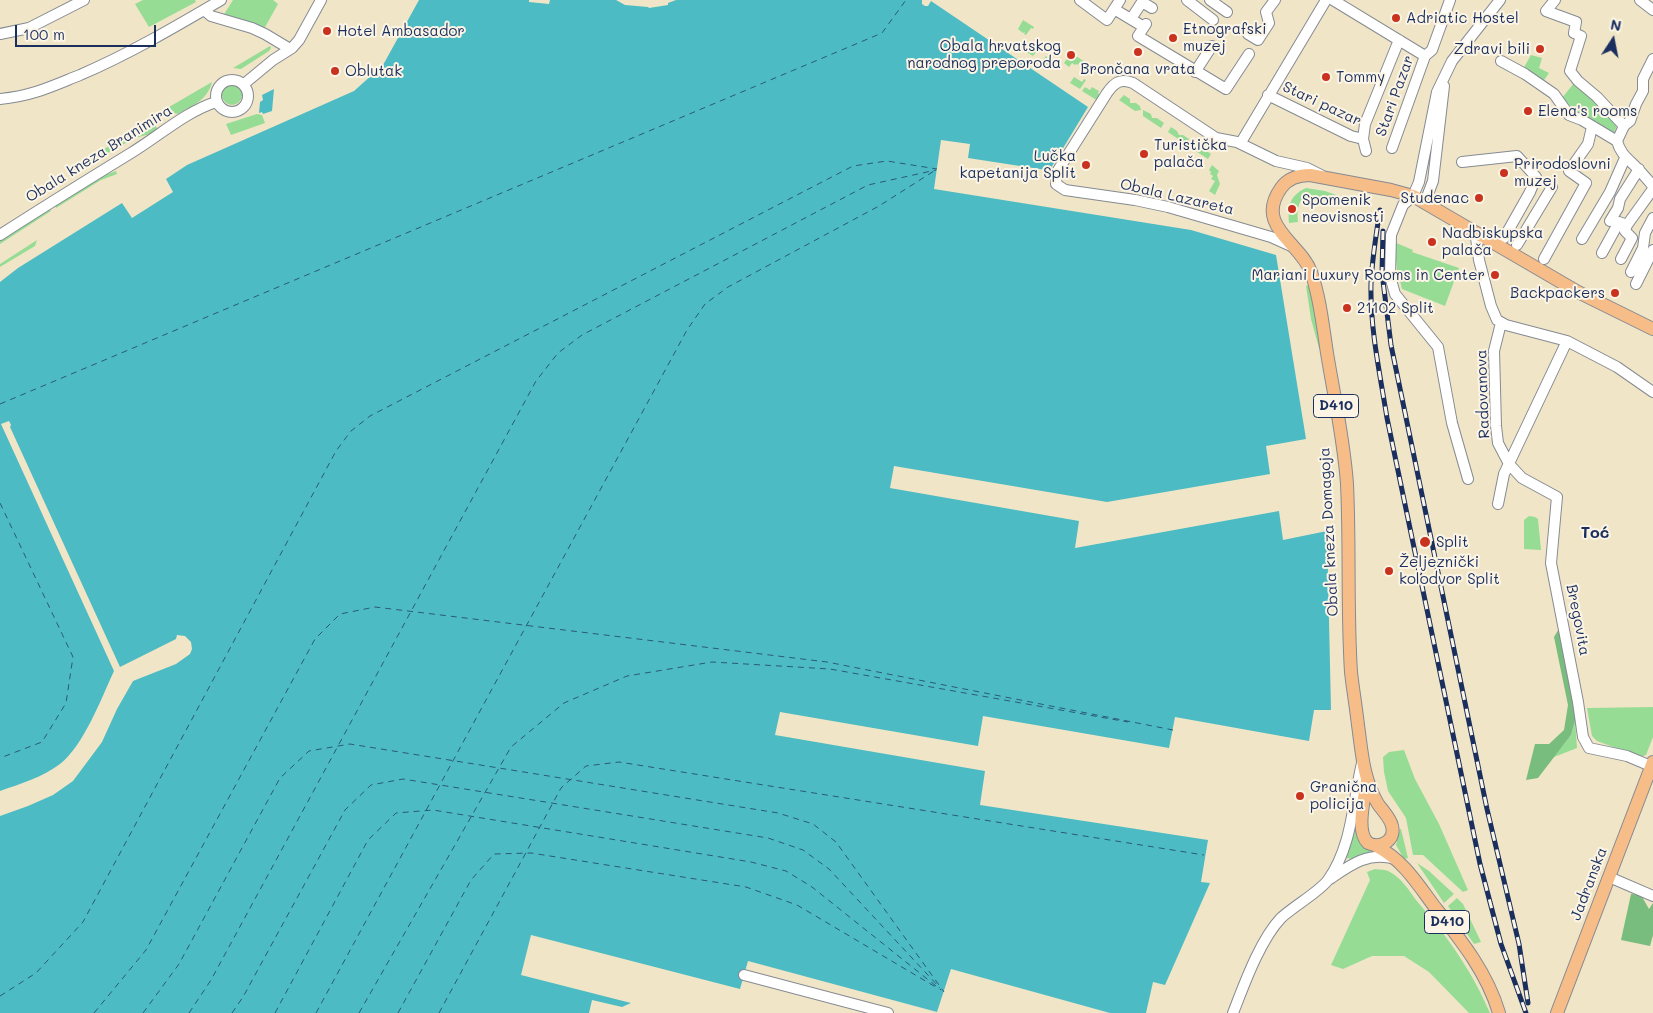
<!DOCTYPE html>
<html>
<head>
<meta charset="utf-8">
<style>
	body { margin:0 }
	#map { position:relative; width:1653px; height:1013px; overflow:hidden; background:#f0e6c7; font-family:Mali,sans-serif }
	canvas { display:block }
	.north { position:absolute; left:1588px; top:15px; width:50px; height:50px; -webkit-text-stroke:4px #fcf5e5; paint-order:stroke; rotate:11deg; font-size:14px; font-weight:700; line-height:20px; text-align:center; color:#1b2f5e }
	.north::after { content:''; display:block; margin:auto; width:18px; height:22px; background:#1b2f5e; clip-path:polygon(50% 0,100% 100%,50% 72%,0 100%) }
	.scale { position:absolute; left:15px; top:25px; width:141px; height:22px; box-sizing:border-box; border:2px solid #1b2f5e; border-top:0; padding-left:6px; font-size:15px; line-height:18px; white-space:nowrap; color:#1b2f5e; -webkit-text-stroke:4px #fcf5e5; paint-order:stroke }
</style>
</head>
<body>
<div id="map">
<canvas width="1653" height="1013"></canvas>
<div class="north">N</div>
<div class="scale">100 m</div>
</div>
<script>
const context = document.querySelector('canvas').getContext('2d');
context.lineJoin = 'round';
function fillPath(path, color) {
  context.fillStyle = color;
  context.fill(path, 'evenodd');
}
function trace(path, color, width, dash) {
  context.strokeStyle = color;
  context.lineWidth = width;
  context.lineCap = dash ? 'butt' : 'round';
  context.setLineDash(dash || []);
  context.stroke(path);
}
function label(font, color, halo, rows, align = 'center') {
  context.font = font + ' Mali,sans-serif';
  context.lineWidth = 4;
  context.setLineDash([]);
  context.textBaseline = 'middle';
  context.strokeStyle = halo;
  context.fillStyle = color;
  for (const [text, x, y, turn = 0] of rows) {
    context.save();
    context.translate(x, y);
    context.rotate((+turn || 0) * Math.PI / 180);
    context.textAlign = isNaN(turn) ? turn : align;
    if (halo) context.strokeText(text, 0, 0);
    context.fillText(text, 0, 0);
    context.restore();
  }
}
fillPath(new Path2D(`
	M143,0H195L196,2L149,27L135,4Z
	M233,0H273L278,4L264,29L223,16Z
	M1023,20L1034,27L1033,29L1031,28L1026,35L1024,34L1025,32L1023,33L1018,29Z
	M1023,43L1025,44L1026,43L1035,49L1034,50L1036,52L1033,56L1020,48Z
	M270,46L271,48L269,51L241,69L233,68Z
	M1531,55L1542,58L1539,68L1549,73L1542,83L1523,69Z
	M1046,56L1050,61L1054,59L1058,61L1057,66L1055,65L1053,68L1046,64L1045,65L1043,64L1044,62L1042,61Z
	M1069,56L1074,59L1076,56L1085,62L1084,64L1081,61L1078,65L1077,64L1075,65L1072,63L1069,67L1064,63Z
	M1074,77L1082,82L1084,79L1086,80L1080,89L1070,83Z
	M212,82C207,101 193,105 178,114L174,113L169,107Z
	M1574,83L1618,123L1614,133L1579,114L1562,98Z
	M222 95a10 10 0 1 1 20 0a10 10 0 1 1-20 0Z
	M1085,87L1090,90L1092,87L1099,91L1098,93L1101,96L1098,101L1082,91Z
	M1124,95L1130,99V103H1136L1140,106L1141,110L1135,111L1119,100Z
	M1143,110L1151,114L1152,118H1157L1164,123L1161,128L1143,116Z
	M257,114L262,115L265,123L231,135L226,124Z
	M152,120L158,130L150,134L135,138L77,170L71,169Z
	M1171,127L1177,131L1179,135H1183L1189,139L1187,143H1184L1168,132Z
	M1193,141L1211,154L1208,159L1191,148L1190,144Z
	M1212,165L1219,171L1217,175L1220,184L1215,195L1209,191L1215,181L1211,179L1213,176L1210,174L1211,172L1209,170Z
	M116,171L117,174L101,180L56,208L55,205L100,177Z
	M1306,188L1325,191L1339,196L1336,204L1318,197L1305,196C1297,203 1297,212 1298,222L1289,223C1288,206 1289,196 1306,188Z
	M49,209L51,211L0,244V240Z
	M37,240L35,246L0,267V264Z
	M1394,242L1413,250L1412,252L1459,268L1445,306L1402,289L1397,269Z
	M1311,284L1322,347L1319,348L1311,319L1306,286Z
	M1529,516L1535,517L1538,519L1541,550L1524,549V520Z
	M1653,707V737L1646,755L1640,757L1597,741L1592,736L1587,708Z
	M1575,720L1577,748L1554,757L1571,735Z
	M1404,750L1415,779L1439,824L1468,890L1463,892L1423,855H1413L1406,818L1388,791L1384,772L1383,757L1389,752Z
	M1355,822L1358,823C1355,837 1359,844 1372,851V854L1351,859L1347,858V854Z
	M1400,829H1401L1408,858L1404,859L1396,845Z
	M1417,863L1429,871L1454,894L1444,903Z
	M1375,869C1379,870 1386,869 1390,872C1401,878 1409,890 1416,900C1447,936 1471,969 1490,1013H1469L1429,972L1404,956H1372L1343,969L1331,965L1370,880L1367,872Z
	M1457,898L1463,904L1481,942L1474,944L1448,906Z`), '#96dc95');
fillPath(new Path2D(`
	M1560,627L1577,713L1571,735L1538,778L1526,780L1535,744H1549L1564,730L1568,705L1554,637Z
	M1631,894L1641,895L1649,909L1653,903V935L1650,946L1621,940Z`), '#78bc7e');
fillPath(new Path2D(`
	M419,0H529V2L549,4L550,0H616L625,5L648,7L649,8L668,5V3L676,0H922V4L925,6H928L931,1L1088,107L1051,168L1046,170L968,158L970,144L941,140L934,189L1191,230L1276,255L1306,439L1266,446L1270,474L1107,502L894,466L890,488L1079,521L1075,548L1279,511L1283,540L1327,531L1331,710H1314L1309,741L1175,717L1169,748L983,716L978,746L780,712L775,735L985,771L980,805L1208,840L1201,882L1210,883L1165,985L1153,982L1146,1013H1110L951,969L937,1012L748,961L740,989L531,935L521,975L631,1003L622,1007L592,1000L589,1013H0V816L28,806L53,795L73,781L102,742L117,709L133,681L176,664L190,654L192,649L191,642L185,636L177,635L176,639L120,667L10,427L11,425L9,421L1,424L114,671C101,699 84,745 60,764C43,777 20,784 0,791V282L18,268L122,203L132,218L173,192L166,179L187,165L354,91L383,65Z
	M274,89L272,111L263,114L262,112L259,113L260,102L263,100L262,95Z`), '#4dbbc3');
trace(new Path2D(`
	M0,404L882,33L906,0
	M0,503L73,657L66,703L42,742L0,758
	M0,996L36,973L83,922L336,451L351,431L370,416L853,166L887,161L937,169
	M94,1013L146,950L315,639L340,614L375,607L827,662L1173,730
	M143,1013L179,964L280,778L309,751L350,744L778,813L813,824L836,842L944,992
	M189,1013L211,980L536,381L558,353L582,335L868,185L936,170
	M232,1013L243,997L345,810L371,785L403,779L768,838L803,850L829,869L940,988
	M275,1013L368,840L396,813L433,810L751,862L786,871L812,887L941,990
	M316,1013L687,330L705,304L728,287L879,206L934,171
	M359,1013L511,747L564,703L627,676L712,662L830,669L1128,722
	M398,1013L471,880L494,854L531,853L746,887L797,905L939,989
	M439,1013L561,788L586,766L619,762L1204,855`), '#2a597c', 1, [6, 5]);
const minor = new Path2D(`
	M1080,0L1107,20L1120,0
	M1187,0L1213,20
	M1210,0L1227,12
	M1333,0L1425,56
	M1555,0L1546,11L1576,22L1574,33L1581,36L1570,71L1578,81L1597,97L1624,126
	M1640,0L1653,10
	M1114,9L1144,27
	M204,10L211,16L252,28L265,34L290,49
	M1131,19L1142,2L1152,8
	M1146,24L1138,36L1226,89L1249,54
	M0,34L29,28L84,0
	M1248,34L1258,40L1269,23L1266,12L1275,0
	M1501,61L1525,74L1554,94L1569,115L1582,120L1617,141C1620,153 1627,158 1636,167C1642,173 1647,179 1653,186
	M1195,72L1212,46
	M216 96a16 16 0 1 1 32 0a16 16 0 1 1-32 0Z
	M244,84L273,60L292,48L299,40L321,0
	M1268,95L1351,136L1363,139
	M0,99C32,96 50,87 80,75C129,54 175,27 221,0
	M1243,139L1326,0
	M1617,141L1624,126L1630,121L1636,104L1643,91V79L1653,59
	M1392,148L1425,56L1432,50L1450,0
	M1366,151L1363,139L1365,124L1399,40
	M1462,162L1517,156L1536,177L1530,192L1504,238
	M1425,202L1433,181L1444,86
	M1610,221L1618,208L1620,199L1639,169
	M1472,230L1476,238L1479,260L1491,306L1497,320L1506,325L1567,341L1617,367L1653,392
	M0,235C43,207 87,180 131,153C159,136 185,112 216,102
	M1582,239L1610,192L1625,158
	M1517,245L1552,187
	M1291,246L1271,237L1168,207L1135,200L1065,190L1056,184L1057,172L1107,93C1114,83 1120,78 1133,83L1216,138L1237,142L1276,161L1307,168L1321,175
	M1602,253L1619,222L1627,225L1653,189
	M1544,259L1586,183L1569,171L1588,144L1592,127
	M1621,259L1632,238L1625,231L1627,225
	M1631,272L1643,248L1645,233L1653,218
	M1636,284L1653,250
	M1501,323L1494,351L1496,426L1498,443L1509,464L1522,478L1557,497L1551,563L1578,702L1583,737L1589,748L1627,756L1653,767
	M1468,479L1452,423L1438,347L1395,294L1390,276L1391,235L1403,205L1413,196L1419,182L1437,92L1452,61L1500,0
	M1498,504L1504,474L1567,341
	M1609,877L1653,896
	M1330,879C1350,865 1369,851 1395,859
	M744,975L888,1013
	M1233,1013C1244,985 1260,940 1281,918C1294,906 1319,892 1328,880C1352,847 1353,801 1362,763`);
const major = new Path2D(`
	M1367,780C1365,797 1355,831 1368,843C1380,849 1396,841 1392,826C1391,819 1383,811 1378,804C1363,779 1362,753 1358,725C1356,707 1353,690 1351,672C1347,610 1350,546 1347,484C1344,440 1334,396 1327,353C1323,327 1320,297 1311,272C1300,242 1254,226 1281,188C1288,178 1298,175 1310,175L1391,190L1413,196L1578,292L1653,329
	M1376,846C1402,859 1417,883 1434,906C1460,939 1487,972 1499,1013
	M1557,1013L1653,762`);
trace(minor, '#868a92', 12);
trace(major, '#868a92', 14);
trace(minor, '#fff', 10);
trace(major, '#f7bd88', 12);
const rail = new Path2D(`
	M1380,210C1376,235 1372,259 1371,284C1370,329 1380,374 1387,418L1480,864L1501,944L1526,1013
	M1383,231L1382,273L1391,345L1487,809L1519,944L1528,1003`);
trace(rail, '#1b2f5e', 5);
trace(rail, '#fcf5e5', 3, [9]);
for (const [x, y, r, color] of [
	[1396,18,5,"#c8321e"],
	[327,31,5,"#c8321e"],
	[1173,38,5,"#c8321e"],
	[1540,49,5,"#c8321e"],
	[1138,52,5,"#c8321e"],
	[1071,55,5,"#c8321e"],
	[335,71,5,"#c8321e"],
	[1326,77,5,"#c8321e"],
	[1528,111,5,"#c8321e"],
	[1144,154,5,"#c8321e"],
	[1086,165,5,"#c8321e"],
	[1504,173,5,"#c8321e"],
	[1479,198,5,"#c8321e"],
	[1292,209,5,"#c8321e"],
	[1432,242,5,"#c8321e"],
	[1495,275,5,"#c8321e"],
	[1615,293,5,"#c8321e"],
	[1347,308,5,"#c8321e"],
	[1425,542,6,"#c8321e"],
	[1389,571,5,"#c8321e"],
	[1300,796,5,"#c8321e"]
]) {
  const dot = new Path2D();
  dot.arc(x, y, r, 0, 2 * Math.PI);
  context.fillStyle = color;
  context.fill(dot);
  trace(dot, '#fcf5e5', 2);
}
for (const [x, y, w] of [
	[1336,406,45],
	[1447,922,45]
]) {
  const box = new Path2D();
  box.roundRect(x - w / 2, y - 11.5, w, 23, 4);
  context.fillStyle = '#fcf5e5';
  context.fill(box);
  trace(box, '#1b2f5e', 1);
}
label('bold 14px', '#1b2f5e', null, [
	["D410",1336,406],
	["D410",1447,922]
]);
label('15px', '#1b2f5e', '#fcf5e5', [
	["Adriatic Hostel",1406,18],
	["Etnografski",1183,29],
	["muzej",1183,46],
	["Hotel Ambasador",337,31],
	["Obala hrvatskog",1061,46,"right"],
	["narodnog preporoda",1061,63,"right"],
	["Zdravi bili",1530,49,"right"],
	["Brončana vrata",1138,69,"center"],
	["Oblutak",345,71],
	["Tommy",1336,77],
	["Elena's rooms",1538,111],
	["Turistička",1154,145],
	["palača",1154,162],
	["Lučka",1076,156,"right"],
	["kapetanija Split",1076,173,"right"],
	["Prirodoslovni",1514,164],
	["muzej",1514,181],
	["Studenac",1469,198,"right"],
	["Spomenik",1302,200],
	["neovisnosti",1302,217],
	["Nadbiskupska",1442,233],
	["palača",1442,250],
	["Mariani Luxury Rooms in Center",1485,275,"right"],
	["Backpackers",1605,293,"right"],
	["21102 Split",1357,308],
	["Split",1436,542],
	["Željeznički",1399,562],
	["kolodvor Split",1399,579],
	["Granična",1310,787],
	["policija",1310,804]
], 'left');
label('15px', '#1b2f5e', '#fcf5e5', [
	["Stari Pazar",1395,96,-70],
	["Stari pazar",1322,104,25],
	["Obala kneza Branimira",99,154,-32],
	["Obala Lazareta",1177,197,13],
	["Radovanova",1483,394,-92],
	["Obala kneza Domagoja",1329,532,-93],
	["Bregovita",1578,620,79],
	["Jadranska",1589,884,-69]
]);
label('bold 16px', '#1b2f5e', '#fcf5e5', [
	["Toć",1595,533]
]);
</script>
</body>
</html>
